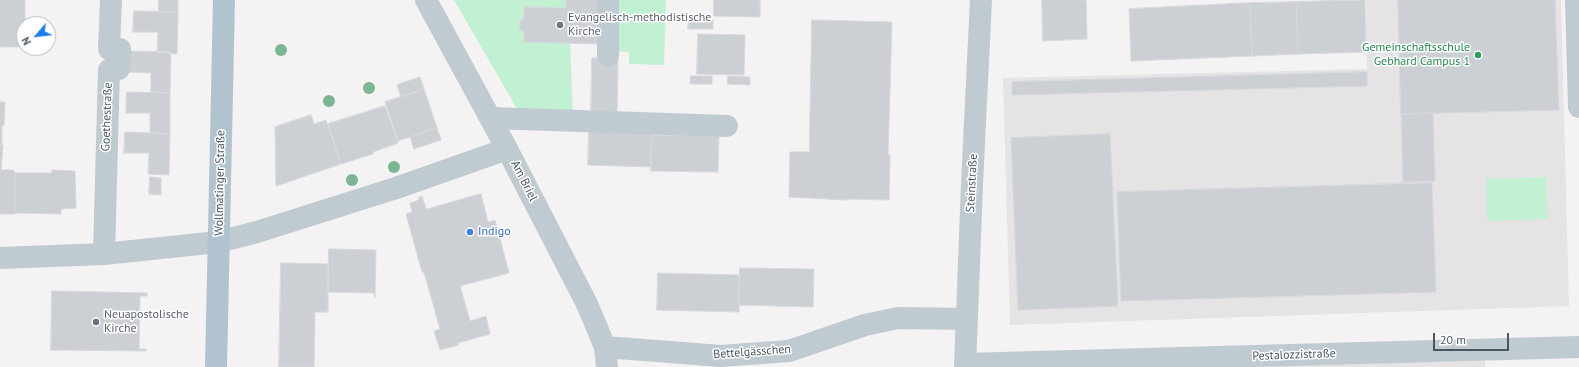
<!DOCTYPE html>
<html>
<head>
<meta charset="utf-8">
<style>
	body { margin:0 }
	#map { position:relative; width:1579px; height:367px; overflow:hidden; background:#f4f2f2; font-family:"PT Sans",sans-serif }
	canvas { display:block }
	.north { position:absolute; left:16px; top:16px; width:40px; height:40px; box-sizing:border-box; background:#fff; border:1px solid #b6bbbf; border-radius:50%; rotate:242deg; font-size:11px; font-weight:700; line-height:16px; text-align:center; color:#495660 }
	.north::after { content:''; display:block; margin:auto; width:14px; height:18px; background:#1b7de5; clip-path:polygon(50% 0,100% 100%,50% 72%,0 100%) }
	.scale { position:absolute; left:1433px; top:333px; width:76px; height:18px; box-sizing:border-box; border:2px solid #495660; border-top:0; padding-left:5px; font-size:12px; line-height:14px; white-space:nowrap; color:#495660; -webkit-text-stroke:3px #fff; paint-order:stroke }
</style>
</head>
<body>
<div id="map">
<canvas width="1579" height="367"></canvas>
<div class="north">N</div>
<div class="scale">20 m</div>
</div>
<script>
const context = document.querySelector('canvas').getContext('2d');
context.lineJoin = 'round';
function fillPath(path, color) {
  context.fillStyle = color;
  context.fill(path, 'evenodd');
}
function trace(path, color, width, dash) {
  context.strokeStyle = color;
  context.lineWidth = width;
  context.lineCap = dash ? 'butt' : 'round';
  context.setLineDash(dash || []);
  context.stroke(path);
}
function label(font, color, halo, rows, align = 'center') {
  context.font = font + ' "PT Sans",sans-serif';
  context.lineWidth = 3;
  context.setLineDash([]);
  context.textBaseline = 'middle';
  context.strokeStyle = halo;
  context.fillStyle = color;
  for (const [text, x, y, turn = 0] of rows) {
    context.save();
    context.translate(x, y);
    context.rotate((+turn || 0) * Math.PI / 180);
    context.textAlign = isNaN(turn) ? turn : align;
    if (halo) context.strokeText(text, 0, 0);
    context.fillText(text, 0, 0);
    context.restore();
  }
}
fillPath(new Path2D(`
	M1366,0H1561L1569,306L1010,325L1003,78L1367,69Z
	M1485,361V367H1170L1296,364Z`), '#e5e3e4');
fillPath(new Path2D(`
	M454,0H566V8L525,7L524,18L520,21L519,29L524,32V42L570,43L573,114L519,112Z
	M614,0H666L664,65L629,64V52L613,51Z
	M1546,177L1548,219L1487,221L1486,179Z`), '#c2f0d2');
const building = new Path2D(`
	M0,0H25V21L30,24H24V47H0Z
	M159,0H178V12L159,11Z
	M566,0H603L600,44L524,42V32L519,29L520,21L524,18V7L566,8Z
	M714,0H760V17L714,16Z
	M1042,0H1086L1087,39L1043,41Z
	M1365,0L1366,52L1298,54L1296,2Z
	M1398,0H1555L1559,110L1401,114Z
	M1296,2L1298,54L1252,56L1250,3Z
	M1250,3L1252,56L1131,61L1129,9Z
	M134,11L178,12L177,54L157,52L158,32H133Z
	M689,20H713V29H688Z
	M812,20L892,22L888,155H890L889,200L847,199V200L789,197L790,152H809Z
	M698,34L745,35L744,75L697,74Z
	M127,51L171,52L170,93L151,92V73L127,72Z
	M592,58H618L617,116L591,115Z
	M1367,72V86L1012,95V82Z
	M691,76H712V84H690Z
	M728,76L750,77V85L728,84Z
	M420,77L424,89L401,97L397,85Z
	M424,89L437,128L398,141L385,102Z
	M127,92L170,93V134L150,133V113H126Z
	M0,102H5L4,125L2,126V145H0Z
	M385,106L398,143L373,152V154L341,164L328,124Z
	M1433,113L1435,181L1403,182L1401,114Z
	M311,115L314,124L326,120L341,164L276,186L275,127Z
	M437,128L441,140L414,149L410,137Z
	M589,130L652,131L651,167L588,165Z
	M125,132L170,134L169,175L148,174L149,153H124Z
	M1110,134L1118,306L1018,310L1011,138Z
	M652,135L719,136L718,172L651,171Z
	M0,145H3L1,170H13L15,173V214H0Z
	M52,170L75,171L76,208L61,209V214L15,213V173H52Z
	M150,177L161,178V195L149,194Z
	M1432,183L1436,292L1121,301L1117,192Z
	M481,194L488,222L495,220L509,273L460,286L470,321L486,316L490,334L458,343V345L440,350L434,331L440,329L424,272H422L406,214L412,212L410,203L419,200L418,198L422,196L426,209Z
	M329,249L376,250L375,298L374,293L328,292Z
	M281,263L328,264V312H315L314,367H279Z
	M740,268L814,269L813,307L739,305Z
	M658,273L740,275L739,312L657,310Z
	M52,291L147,293V296H140L139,349H146V351L51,350Z`);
fillPath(building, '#cccfd4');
trace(building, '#d6d8dd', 1);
trace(new Path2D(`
	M426,0L507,149L587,304L605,347L607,367
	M1576,0L1579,107
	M608,55V0
	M491,118L727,126
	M104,254L109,70L119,69L120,49H109L111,0
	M0,258L104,254L218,242L257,232L396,188L507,149
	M605,347L721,356L789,351L865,325L898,318L967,319
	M965,364L1579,347
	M965,367L972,184L981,0`), '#c0cad1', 22);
trace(new Path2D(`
	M216,367L224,0`), '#b2c3d0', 22);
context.fillStyle = '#7bb594';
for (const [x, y] of [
	[281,50],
	[369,88],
	[329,101],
	[394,167],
	[352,180]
]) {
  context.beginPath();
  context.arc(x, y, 6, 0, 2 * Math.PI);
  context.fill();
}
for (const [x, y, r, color] of [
	[560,25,4,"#6b7280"],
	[1478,55,4,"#2e9e5b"],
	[470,232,4,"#3f7fe0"],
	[96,322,4,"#6b7280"]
]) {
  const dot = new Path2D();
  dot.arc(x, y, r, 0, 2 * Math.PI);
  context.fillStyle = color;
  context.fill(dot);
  trace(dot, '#fff', 1.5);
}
label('12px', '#5b616d', '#fff', [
	["Evangelisch-methodistische",568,18],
	["Kirche",568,32],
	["Neuapostolische",104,315],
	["Kirche",104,329]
], 'left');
label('12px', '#27864d', '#fff', [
	["Gemeinschaftsschule",1470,48],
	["Gebhard Campus 1",1470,62]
], 'right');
label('12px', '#495660', '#fff', [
	["Goethestraße",107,117,-88],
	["Am Briel",524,181,63],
	["Wollmatinger Straße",220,183,-89],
	["Steinstraße",972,183,-87],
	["Bettelgässchen",752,352,-4],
	["Pestalozzistraße",1294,355,-2]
]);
label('12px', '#366cbe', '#fff', [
	["Indigo",478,232]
], 'left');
</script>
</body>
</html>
